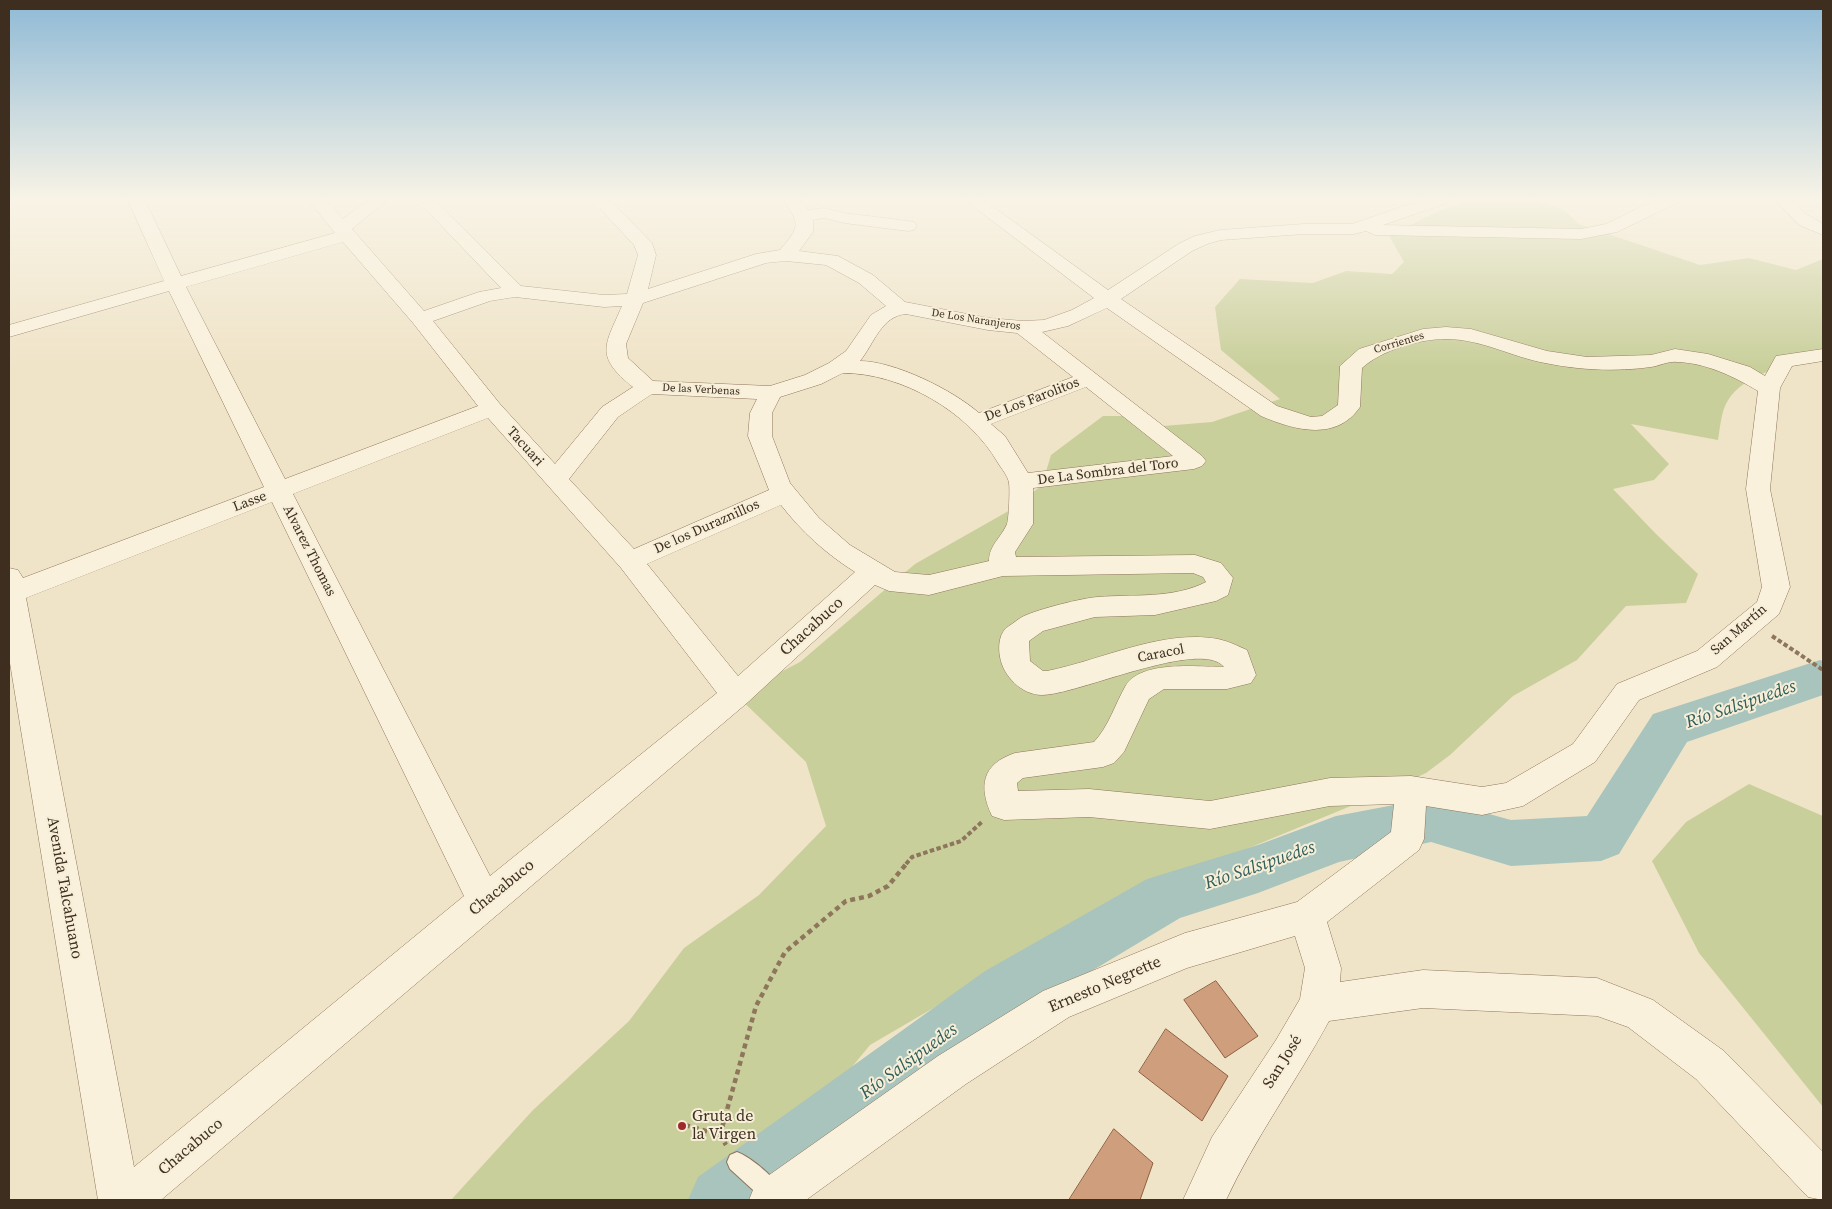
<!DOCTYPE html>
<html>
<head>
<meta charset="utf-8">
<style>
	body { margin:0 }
	#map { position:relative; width:1832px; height:1209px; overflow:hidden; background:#f0e4c8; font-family:"Source Serif 4",serif }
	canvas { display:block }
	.frame { position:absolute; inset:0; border:10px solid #3d2e20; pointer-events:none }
</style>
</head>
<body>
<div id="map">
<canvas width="1832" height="1209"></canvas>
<div class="frame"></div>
</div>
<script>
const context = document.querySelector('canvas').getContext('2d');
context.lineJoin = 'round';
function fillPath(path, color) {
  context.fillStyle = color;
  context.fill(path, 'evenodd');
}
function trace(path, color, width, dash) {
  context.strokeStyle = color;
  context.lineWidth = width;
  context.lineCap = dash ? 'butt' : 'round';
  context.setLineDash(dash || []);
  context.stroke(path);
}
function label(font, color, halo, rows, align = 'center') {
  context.font = font + ' "Source Serif 4",serif';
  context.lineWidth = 4;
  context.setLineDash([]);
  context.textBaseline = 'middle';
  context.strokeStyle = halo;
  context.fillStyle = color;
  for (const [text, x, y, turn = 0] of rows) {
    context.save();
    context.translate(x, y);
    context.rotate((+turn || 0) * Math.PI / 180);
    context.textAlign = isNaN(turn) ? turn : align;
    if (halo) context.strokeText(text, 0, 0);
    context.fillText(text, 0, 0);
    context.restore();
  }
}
fillPath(new Path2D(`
	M1474,198C1510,198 1554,193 1579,224L1700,265L1749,258L1796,270L1823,259V359C1793,362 1743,373 1727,402C1721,412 1720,429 1718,440L1631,424L1669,464L1654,480L1613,489L1656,534L1698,574L1686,603L1626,606L1577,660L1513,696L1450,755L1426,773L1397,787L1108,906L870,1045L743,1200H451L533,1110L629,1021L684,948L759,895L826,826L806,762L736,695L800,662L915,564L1012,509L1042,485L1051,455L1103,416H1130L1151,427L1212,422L1280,399L1221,350L1215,307L1240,279L1313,283L1346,271L1392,274L1404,262L1389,236L1434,213Z
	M1749,784L1823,816V1107L1699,953L1652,861L1686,822Z`), '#c9cf9b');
fillPath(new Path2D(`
	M1820,660L1823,661V695L1687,742L1619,854L1601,861L1511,866L1431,842L1339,862L1258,893L1180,918L1025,1011L775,1200H688L698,1177L985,971L1147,879L1258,845L1336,816L1431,798L1511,820L1587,816L1653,714Z`), '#a9c4bc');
const building = new Path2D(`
	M1216,981L1258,1036L1225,1058L1184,1000Z
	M1166,1029L1228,1076L1202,1121L1139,1072Z
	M1114,1129L1153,1163L1140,1200H1069Z`);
fillPath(building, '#cf9f7d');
trace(building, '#8d5f41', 1);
const service = new Path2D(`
	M737,1152C752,1158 776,1178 783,1193L780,1200H764L730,1169L727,1162L730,1155Z`);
const minor = new Path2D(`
	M127,198H144L181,276L335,233L307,198H324L343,219L371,198H390L352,229L424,311L479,292L501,288L415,198H433L521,286L604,295L627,294L638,255L634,245L590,198H608L652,243L656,255L648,289L756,254L780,250C801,225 800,225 782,198H799L808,210L824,208L844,213L908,221L914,222L917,226L914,230L908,231L844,223L824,218L813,220V232L799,251L838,256L873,275L905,302L988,318L1023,321L1044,320L1072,310L1094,298L962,198H981L1108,290L1180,243L1195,236L1220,230L1304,224H1352L1427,198H1452L1450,202L1383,225L1581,229L1606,224L1659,198H1681L1679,202L1617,232L1581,239L1375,235L1366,231L1354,234H1304L1221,240L1207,244L1192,251L1121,299L1277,406L1311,417L1322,416L1338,405L1340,366L1359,349L1423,329L1446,327L1471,329L1547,351L1587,357L1651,355L1675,349L1708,354L1750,367L1765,376L1776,356L1823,349V361L1792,366L1780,388L1770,489L1790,587L1779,614L1717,667L1639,700L1595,762L1523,806L1482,815L1426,806L1424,839L1419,850L1327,922L1341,968L1340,982L1423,970L1597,978L1653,1000L1724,1051L1823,1152V1200L1808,1197L1696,1079L1628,1027L1597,1016L1423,1008L1329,1021C1296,1082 1255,1138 1226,1200H1183L1212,1137L1276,1040L1300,999L1305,968L1295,936L1187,968L1069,1017L966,1084L806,1200H749L755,1185L938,1056L1043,991L1185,933L1297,902L1391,832L1394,804L1330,806L1210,829L1089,817L1004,820L992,816C978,786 982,764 1015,753L1094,742C1109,726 1115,704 1126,685C1142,660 1199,667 1224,667C1201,638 1077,695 1042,695C1022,695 1003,676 1000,657C998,646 999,632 1009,626C1014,623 1019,618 1024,616C1039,609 1082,598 1098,597C1133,594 1173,599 1206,582L1203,577L1193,573L1003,576L929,595L889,591L875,585L747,703L161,1200H98L9,657V568L18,570L23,578L264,487L169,291L9,337V325L164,281ZM343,242L413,323L478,406L285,479L186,287ZM786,261L826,265L859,283L886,306L871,315L846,351L829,363L805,375L770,386L653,381L628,358L626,344L643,303L766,263ZM515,297L604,307L622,306C605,345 594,356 633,387L602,407L555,464L500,404L433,321L490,301ZM1107,308L1261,416C1294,430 1336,442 1360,407L1362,368C1382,350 1419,339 1446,339C1481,339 1512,357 1545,363C1579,370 1616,372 1651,367C1659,366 1668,361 1677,362C1706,363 1733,376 1758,391L1746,489L1762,587L1757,602L1697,651L1617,684L1573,744L1506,783L1482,787L1411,776L1330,778L1210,801L1089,789L1018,791L1017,783L1023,778L1103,767L1114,763L1124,752L1149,699L1164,689H1227L1251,683L1256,675L1247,650C1238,646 1228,641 1218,639C1162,629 1102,660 1047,671H1043L1030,661L1029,641L1043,631L1095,617L1155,615L1216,601L1228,595L1233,578L1221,563L1195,555L1016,557L1015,552L1033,524V488L1194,469L1202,466L1206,461L1202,456L1042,332L1068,326ZM906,314L988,330L1017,333L1073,377L979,413C953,390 894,361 860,361C874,344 881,316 906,314ZM843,373C902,373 969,412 998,463C1001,468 1008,476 1009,483C1010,489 1009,518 1007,524C1001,538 989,545 989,561L929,575L895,572L850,545L819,518L790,483L772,436V413L780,397L821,384ZM1086,387L1173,456L1028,473L1005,436L991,424ZM652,394L757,399L750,413L748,436L769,490L634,549L569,479L618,417ZM488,418L621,568L717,693L490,876L293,494ZM272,502L464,896L134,1167L26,598ZM781,505C802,532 825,553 855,572L738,676L647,564Z
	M1773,198H1791L1806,214L1823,224V235L1799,225Z`);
trace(service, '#8d765c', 2);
trace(minor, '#8d765c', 1);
trace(new Path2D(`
	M1772,636L1823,670
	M906,864L912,857L961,841L983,821`), '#8d765c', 4, [4.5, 2.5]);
trace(new Path2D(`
	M685,1125L720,1135L726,1145
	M720,1135L756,1006L785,952L846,901L869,896L888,886L907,863`), '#8d765c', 4.5, [5, 4]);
fillPath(service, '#faf1dc');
fillPath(minor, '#faf1dc');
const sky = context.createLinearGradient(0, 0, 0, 368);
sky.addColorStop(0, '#8fbad6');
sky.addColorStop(0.54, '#f8f3e6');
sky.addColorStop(1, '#f8f3e600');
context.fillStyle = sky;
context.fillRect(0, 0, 1832, 368);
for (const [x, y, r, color] of [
	[682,1126,5,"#9e2a2b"]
]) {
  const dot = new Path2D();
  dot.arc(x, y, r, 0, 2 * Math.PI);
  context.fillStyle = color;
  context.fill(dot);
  trace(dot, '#f7eed8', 2);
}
label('11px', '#3d2e20', '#f7eed8', [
	["De Los Naranjeros",976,320,9],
	["Corrientes",1399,343,-17],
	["De las Verbenas",701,390,3]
]);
label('14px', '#3d2e20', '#f7eed8', [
	["De Los Farolitos",1032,400,-21],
	["Tacuari",525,447,48],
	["De La Sombra del Toro",1108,472,-7],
	["Lasse",250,502,-21],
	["De los Duraznillos",707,527,-24],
	["Alvarez Thomas",309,551,63],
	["San Martín",1739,630,-41],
	["Caracol",1161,654,-11]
]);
label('16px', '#3d2e20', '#f7eed8', [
	["Chacabuco",812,627,-42],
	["Avenida Talcahuano",64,888,80],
	["Chacabuco",502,888,-39],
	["Ernesto Negrette",1105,985,-23],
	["San José",1283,1062,-58],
	["Chacabuco",191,1147,-40]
]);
label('16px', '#3d2e20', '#f7eed8', [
	["Gruta de",692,1117],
	["la Virgen",692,1135]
], 'left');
label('italic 18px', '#2f5d5a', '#f7eed8', [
	["Río Salsipuedes",1741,705,-19],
	["Río Salsipuedes",1260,866,-19],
	["Río Salsipuedes",909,1062,-36]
]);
</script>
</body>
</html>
